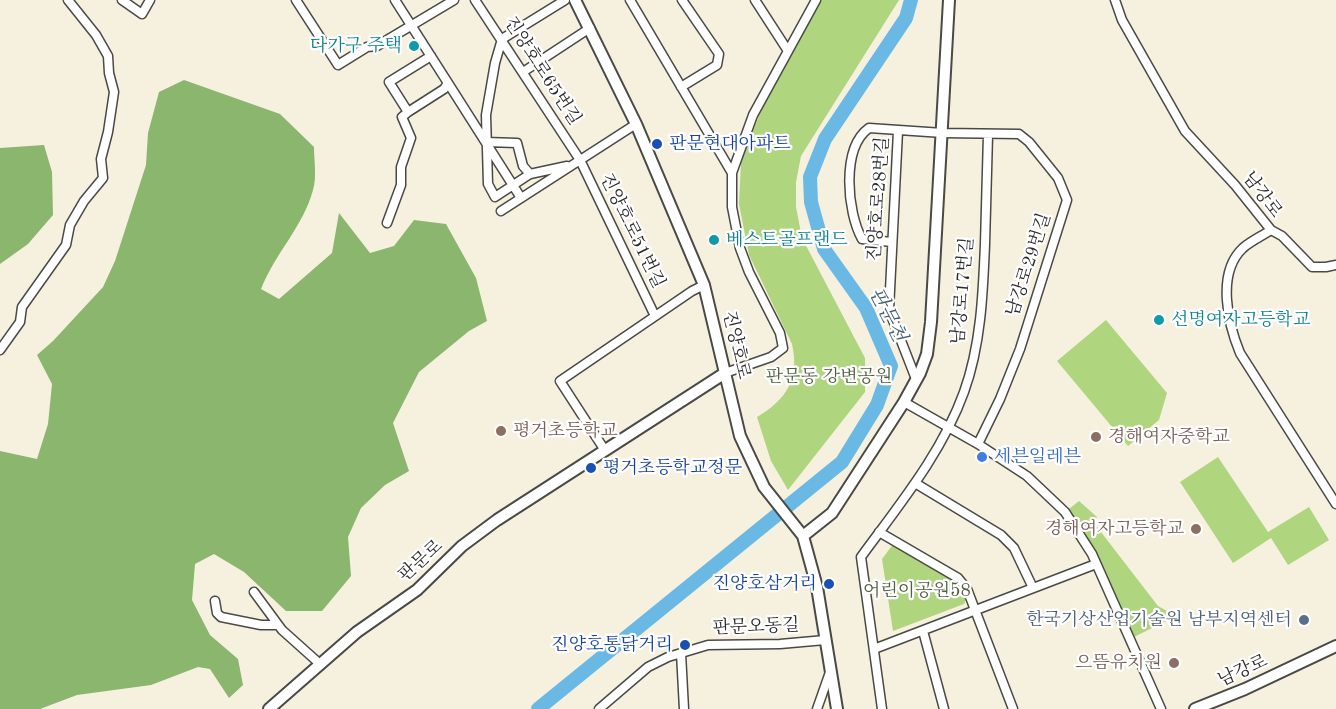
<!DOCTYPE html>
<html>
<head>
<meta charset="utf-8">
<style>
	body { margin:0 }
	canvas { display:block; background:#f6f0df }
</style>
</head>
<body>
<canvas width="1336" height="709"></canvas>
<script>
const context = document.querySelector('canvas').getContext('2d');
context.lineJoin = 'round';
function fillPath(path, color) {
  context.fillStyle = color;
  context.fill(path, 'evenodd');
}
function trace(path, color, width, dash) {
  context.strokeStyle = color;
  context.lineWidth = width;
  context.lineCap = dash ? 'butt' : 'round';
  context.setLineDash(dash || []);
  context.stroke(path);
}
function label(font, color, halo, rows, align = 'center') {
  context.font = font + ' "Old Standard TT","Noto Serif KR",serif';
  context.lineWidth = 4.5;
  context.setLineDash([]);
  context.textBaseline = 'middle';
  context.strokeStyle = halo;
  context.fillStyle = color;
  for (const [text, x, y, turn = 0] of rows) {
    context.save();
    context.translate(x, y);
    context.rotate((+turn || 0) * Math.PI / 180);
    context.textAlign = isNaN(turn) ? turn : align;
    if (halo) context.strokeText(text, 0, 0);
    context.fillText(text, 0, 0);
    context.restore();
  }
}
fillPath(new Path2D(`
	M820,0H899L801,156L796,182V207L802,238L865,358V392L788,490L771,461L757,417C786,400 800,379 792,344L749,255L739,204L741,162L760,113Z
	M1106,320L1167,393L1159,420L1128,446L1057,361Z
	M1218,457L1268,532L1309,507L1329,540L1288,565L1271,538L1233,563L1180,482Z
	M1079,501L1097,517L1094,523L1158,606L1176,616L1132,638L1099,562L1069,509Z
	M894,543L955,579L967,597L964,604L893,631L882,559Z`), '#afd57e');
fillPath(new Path2D(`
	M184,80L280,114L314,147C314,161 317,177 313,190C303,227 275,253 261,289L279,299L332,253L339,213L370,253L394,246L414,220L446,224L476,278L487,321L469,331L419,372L393,423L409,471L385,485L361,508L348,537L351,576L322,611H286L244,572L214,554L195,564L192,600L210,635L238,659L243,685L229,698L210,669L198,667L151,685L77,695L40,709H0V451L37,459L48,424L52,384L37,355L53,341L103,287L115,261L146,165L148,133L159,92Z
	M44,145L52,172L53,215L28,244L0,264V148Z`), '#8bb66d');
trace(new Path2D(`
	M538,709L842,462L877,405L891,366L866,308L824,249L811,202L810,177L825,139L906,18L911,0`), '#6ab8e4', 14);
const minor = new Path2D(`
	M122,0L142,14L150,0
	M296,0L338,65L367,47L377,46L454,0
	M475,0L580,160L655,316
	M630,0L732,173
	M755,0L788,51
	M1115,0L1122,20L1185,131L1235,185L1271,230C1262,236 1251,241 1243,248C1216,273 1228,324 1240,353L1336,504
	M523,72L590,28
	M448,83L521,198
	M681,87L717,65L719,54L682,0
	M408,112L389,82L431,56
	M898,131L889,310L916,379
	M486,142L517,143L523,166L530,174L567,166
	M530,174L495,197L488,184L486,115L495,63L502,39L565,0
	M501,211L636,124
	M387,223L401,185V167L411,138L402,117L408,112L444,89L448,83L395,0
	M1271,230L1282,236L1312,267H1326L1336,265
	M892,242L862,239C847,212 841,148 869,128L943,133L1019,134L1029,142L1058,178L1067,200L1020,349L1000,399L978,444
	M0,350L20,322L22,307L66,245L70,225L84,201L103,178L101,159L108,132L114,92L109,73L108,56L96,35L68,0
	M725,373L771,357L783,348L780,333L749,272L740,248L732,207V173L753,115L816,0
	M904,402L978,444L1027,476L1065,512L1092,554L1161,709
	M604,449L560,381L692,291L704,285
	M915,483L1001,535L1014,548L1033,588
	M879,532L958,578L967,589L1013,709
	M254,592L282,630L320,664
	M215,601L217,613L221,617L261,625H278
	M923,631L944,709
	M874,649L1096,564
	M681,653L684,709
	M599,709L648,667L668,657L708,645L780,644L825,640
	M817,709L830,672
	M882,709L861,557C899,505 942,453 964,392C981,345 983,293 985,244C986,207 987,171 988,135`);
const tertiary = new Path2D(`
	M575,0L636,124L704,285L740,436L764,487L803,536L817,587L837,709
	M803,536L832,513L904,402L920,373L927,354L931,322L949,0
	M269,709L357,632L417,590L462,546L497,520L725,373
	M1195,709L1245,689L1336,646`);
trace(minor, '#494946', 11);
trace(tertiary, '#494946', 14);
trace(minor, '#fff', 8);
trace(tertiary, '#fff', 10);
for (const [x, y, r, color] of [
	[414,46,6,"#0f9aa8"],
	[657,144,6,"#1a4fb4"],
	[714,240,6,"#0f9aa8"],
	[1159,320,6,"#0f9aa8"],
	[501,431,6,"#8d6e63"],
	[1096,437,6,"#8d6e63"],
	[982,457,6,"#3f7fe0"],
	[591,468,6,"#1a4fb4"],
	[1196,529,6,"#8d6e63"],
	[829,584,6,"#1a4fb4"],
	[1304,620,6,"#5c6f8a"],
	[685,645,6,"#1a4fb4"],
	[1174,663,6,"#8d6e63"]
]) {
  const dot = new Path2D();
  dot.arc(x, y, r, 0, 2 * Math.PI);
  context.fillStyle = color;
  context.fill(dot);
  trace(dot, '#fff', 2);
}
label('18px', '#0d838f', '#fff', [
	["다가구 주택",402,46,"right"],
	["베스트골프랜드",726,240],
	["선명여자고등학교",1171,320]
], 'left');
label('18px', '#2b2b2b', '#fff', [
	["진양호로65번길",542,71,57],
	["남강로",1262,195,53],
	["진양호로28번길",879,199,-86],
	["진양호로51번길",632,231,64],
	["남강로29번길",1029,265,-72],
	["남강로17번길",963,291,-85],
	["진양호로",736,345,77],
	["판문로",421,561,-42],
	["판문오동길",756,627,-2],
	["남강로",1243,671,-24]
]);
label('18px', '#164399', '#fff', [
	["판문현대아파트",669,144],
	["평거초등학교정문",603,468],
	["진양호삼거리",817,584,"right"],
	["진양호통닭거리",673,645,"right"]
], 'left');
label('18px', '#535e44', '#fff', [
	["판문동 강변공원",829,377],
	["어린이공원58",917,591]
]);
label('18px', '#785e54', '#fff', [
	["평거초등학교",513,431],
	["경해여자중학교",1108,437],
	["경해여자고등학교",1184,529,"right"],
	["으뜸유치원",1162,663,"right"]
], 'left');
label('18px', '#366cbe', '#fff', [
	["세븐일레븐",994,457]
], 'left');
label('18px', '#4e5e75', '#fff', [
	["한국기상산업기술원 남부지역센터",1292,620]
], 'right');
label('italic 20px', '#415c6c', '#fff', [
	["판문천",887,315,63]
]);
</script>
</body>
</html>
